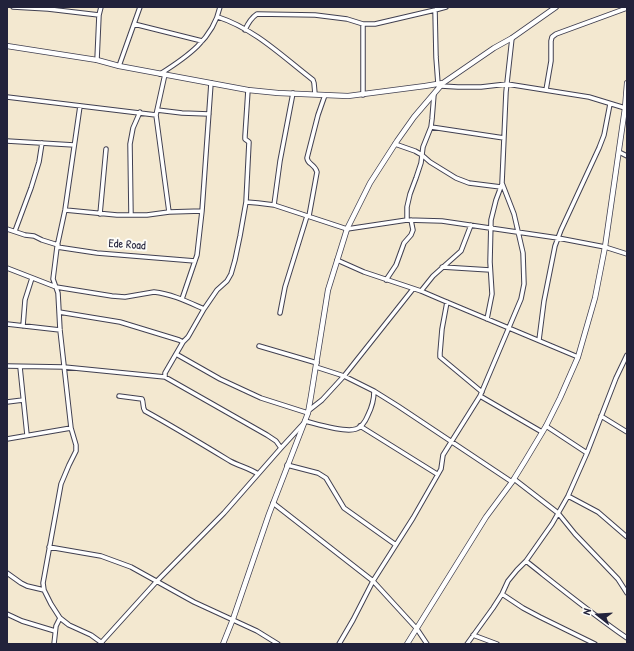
<!DOCTYPE html>
<html>
<head>
<meta charset="utf-8">
<style>
	body { margin:0 }
	#map { position:relative; width:634px; height:651px; overflow:hidden; background:#f3e8d0; font-family:"Patrick Hand",sans-serif }
	canvas { display:block }
	.frame { position:absolute; inset:0; border:8px solid #22223b; pointer-events:none }
	.north { position:absolute; left:578px; top:595px; width:40px; height:40px; -webkit-text-stroke:3px #fdfcf7; paint-order:stroke; rotate:287deg; font-size:11px; font-weight:700; line-height:16px; text-align:center; color:#22223b }
	.north::after { content:''; display:block; margin:auto; width:14px; height:18px; background:#22223b; clip-path:polygon(50% 0,100% 100%,50% 72%,0 100%) }
</style>
</head>
<body>
<div id="map">
<canvas width="634" height="651"></canvas>
<div class="frame"></div>
<div class="north">N</div>
</div>
<script>
const context = document.querySelector('canvas').getContext('2d');
context.lineJoin = 'round';
function trace(path, color, width, dash) {
  context.strokeStyle = color;
  context.lineWidth = width;
  context.lineCap = dash ? 'butt' : 'round';
  context.setLineDash(dash || []);
  context.stroke(path);
}
function label(font, color, halo, rows, align = 'center') {
  context.font = font + ' "Patrick Hand",sans-serif';
  context.lineWidth = 4;
  context.setLineDash([]);
  context.textBaseline = 'middle';
  context.strokeStyle = halo;
  context.fillStyle = color;
  for (const [text, x, y, turn = 0] of rows) {
    context.save();
    context.translate(x, y);
    context.rotate((+turn || 0) * Math.PI / 180);
    context.textAlign = isNaN(turn) ? turn : align;
    if (halo) context.strokeText(text, 0, 0);
    context.fillText(text, 0, 0);
    context.restore();
  }
}
const minor = new Path2D(`
	M13,7L48,9L99,15
	M435,10L436,57L438,84
	M218,17C255,29 283,57 313,80L314,83L315,94
	M134,24L202,41
	M363,24V95
	M245,30C248,23 251,18 257,14L315,15L347,19L363,24H375L435,10L446,7
	M97,60L99,15L101,7
	M119,66L140,7
	M160,74C187,57 213,39 220,7
	M165,74L156,115L169,212
	M441,86L458,87H481L507,84L589,97L625,108
	M546,90L551,61V41L552,37L556,34L627,8
	M7,97L156,115
	M80,106L65,210L57,247L53,279L58,293L60,330L71,428L76,445V451L69,465L61,484L43,583L44,590L51,604L60,618L69,625L91,635L102,643
	M157,110L182,113L209,114
	M431,127L504,138
	M7,141L74,145
	M395,144L415,151L422,155L430,162L456,178L469,183L501,187
	M619,152L627,156
	M246,202L258,203L274,205L347,229L407,220L442,221L558,238L605,247L627,254
	M274,205L280,161L293,93
	M65,210L117,215H147L169,212L202,211
	M100,214L106,149
	M131,215L130,144L133,128L140,112
	M309,216L317,172C314,163 308,165 307,158L318,115L325,95
	M407,220V207L410,194L416,178L421,163L423,147L431,127L432,119L434,94
	M7,229L25,235L34,236L42,240L58,245
	M15,231L31,188L39,162L42,143
	M57,247L97,253L195,261
	M337,260L364,272L421,291L442,300L578,357
	M442,267L490,270
	M7,268L56,287L112,296L125,297L154,292C172,294 188,302 204,309
	M386,280L396,265L404,243L411,235L413,230L411,220
	M421,291L433,276L461,251L471,225
	M182,299L197,255L202,211L211,83
	M447,302L442,329L440,353V357L482,392
	M59,312L120,322L179,340L183,342
	M280,313L285,287L307,216
	M487,319L492,294L490,262L491,220L496,200L502,184
	M7,324L60,330
	M23,326L25,300L32,278
	M539,340L544,301L555,246L561,230L599,148L604,135L610,104
	M259,346L317,363
	M176,354L220,379L261,398L308,413
	M7,366L64,367L165,377L267,435L276,441L281,448
	M20,367L27,435
	M316,367L344,376L374,391L398,406L512,482
	M165,377V373L183,342L188,337L204,309L217,290L227,281L231,274L235,260L240,236L246,202L249,142L245,139V136L248,90
	M119,396L142,399C144,403 142,407 145,411C174,427 202,444 230,461C239,466 249,468 258,474
	M480,396L542,432
	M7,402L23,400
	M308,411L322,400L344,376L413,289
	M601,416L627,432
	M305,421C317,424 345,433 356,429C362,427 366,420 368,415C372,407 374,400 374,391
	M360,426L437,474
	M546,426L587,453
	M7,439L71,428
	M287,465L318,473L326,478L344,508L396,545
	M514,479L558,513L575,534L618,579L627,593
	M568,496L598,512L627,537
	M273,503L373,581L417,629L427,644
	M49,547L101,556L131,567L194,602L257,631L278,644
	M526,561C559,587 592,614 627,638
	M7,573L21,583L27,586L44,590
	M502,594L523,608L540,617L595,644
	M7,614L22,621L55,631
	M473,635L497,644
	M54,644L56,626L60,618
	M100,644L157,581L224,513L281,448L303,424
	M339,644L353,620L373,581L413,518L441,469L443,455L480,396L521,299L524,284L523,253L514,214L502,183L506,92L512,38
	M467,644L493,608L502,594L508,581L517,570L526,561L552,524L568,496L587,453L616,378L627,355`);
const tertiary = new Path2D(`
	M7,46L97,60L119,66L248,90L278,93L348,96L425,86L443,83
	M223,644L233,619L269,514L308,413L311,396L328,290L347,229L370,183L397,141L414,117L443,83L494,48L512,38L556,7
	M407,644L486,517L512,482L525,461L546,426L560,398L578,357L595,298L605,247L625,108L627,83`);
trace(minor, '#414051', 5.5);
trace(tertiary, '#414051', 6);
trace(minor, '#fff', 3.5);
trace(tertiary, '#fff', 4.5);
label('12px', '#22223b', '#fdfcf7', [
	["Ede Road",127,245,4]
]);
</script>
</body>
</html>
